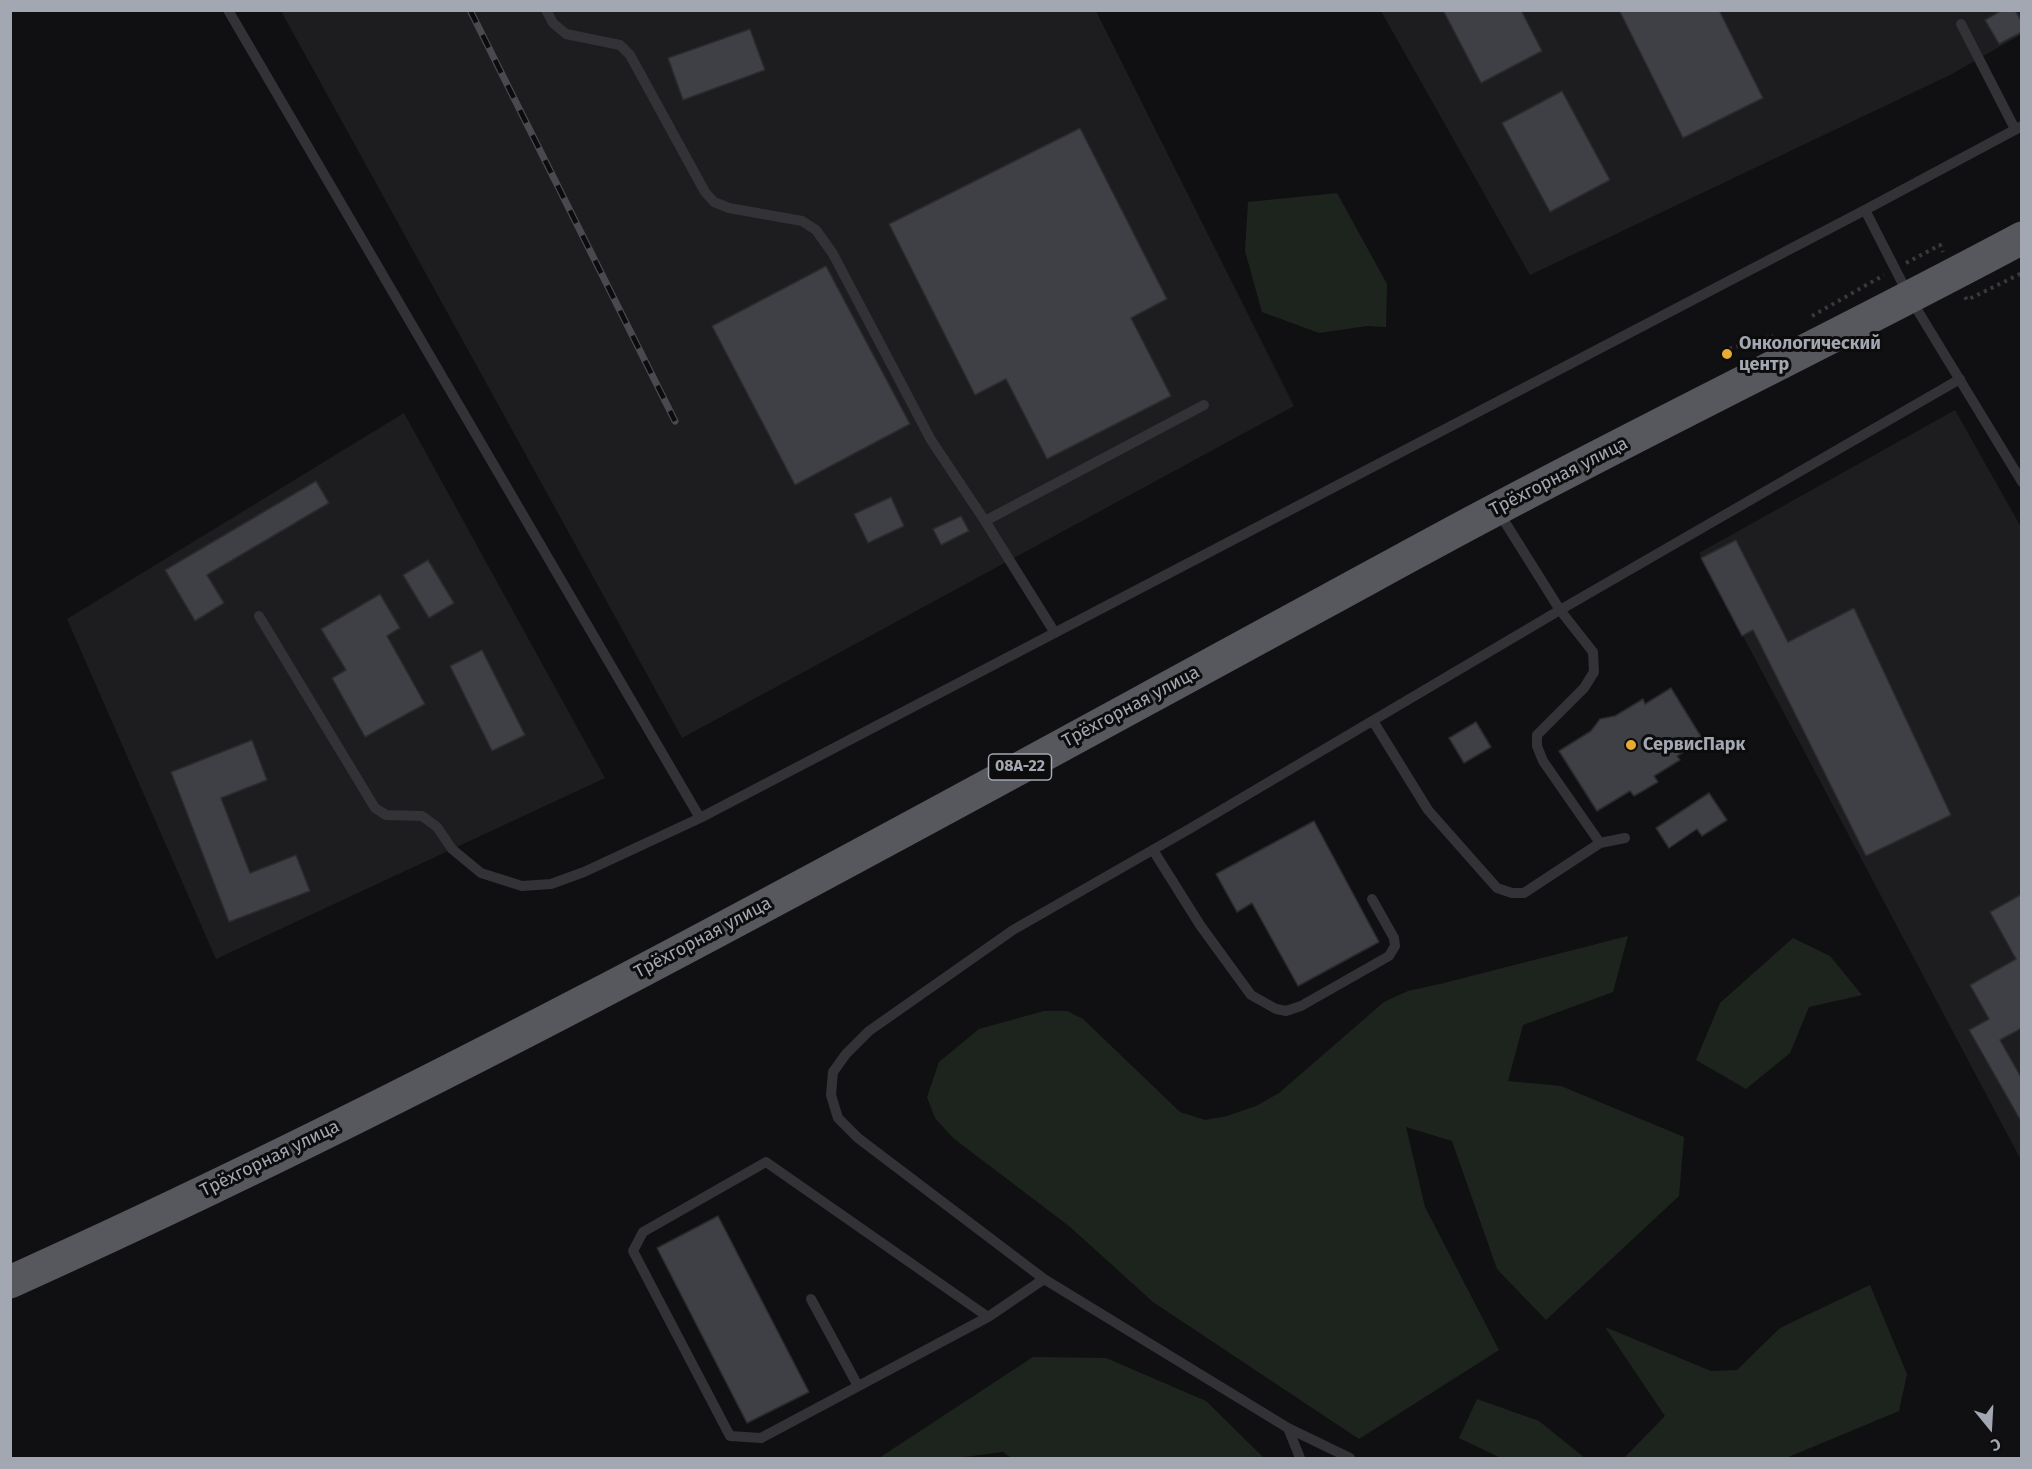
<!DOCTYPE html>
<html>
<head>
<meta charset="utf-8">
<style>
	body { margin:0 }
	#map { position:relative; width:2032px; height:1469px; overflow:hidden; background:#101012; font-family:"Fira Sans",sans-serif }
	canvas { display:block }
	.frame { position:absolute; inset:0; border:12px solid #a2a7b2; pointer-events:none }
	.north { position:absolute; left:1960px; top:1397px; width:60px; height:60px; -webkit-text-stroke:4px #0c0c0d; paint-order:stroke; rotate:162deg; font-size:16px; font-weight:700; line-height:24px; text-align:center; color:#a2a7b2 }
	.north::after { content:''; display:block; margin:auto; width:21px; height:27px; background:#a2a7b2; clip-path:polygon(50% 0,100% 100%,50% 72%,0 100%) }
</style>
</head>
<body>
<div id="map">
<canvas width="2032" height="1469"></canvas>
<div class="frame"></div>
<div class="north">С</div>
</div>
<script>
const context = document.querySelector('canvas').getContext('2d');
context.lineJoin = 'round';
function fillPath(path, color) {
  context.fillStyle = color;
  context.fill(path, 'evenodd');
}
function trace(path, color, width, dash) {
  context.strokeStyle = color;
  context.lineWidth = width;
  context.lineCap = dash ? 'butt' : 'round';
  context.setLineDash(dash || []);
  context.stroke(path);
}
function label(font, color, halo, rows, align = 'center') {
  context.font = font + ' "Fira Sans",sans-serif';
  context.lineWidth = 6;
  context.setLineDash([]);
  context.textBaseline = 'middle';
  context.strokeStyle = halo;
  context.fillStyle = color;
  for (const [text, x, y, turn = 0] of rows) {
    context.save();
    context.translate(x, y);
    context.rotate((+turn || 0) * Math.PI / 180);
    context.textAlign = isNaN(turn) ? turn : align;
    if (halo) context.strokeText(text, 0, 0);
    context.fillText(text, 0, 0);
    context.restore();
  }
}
fillPath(new Path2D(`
	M2021,10L2022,34L1952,74L1530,275L1381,11Z
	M281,11H1096L1294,406L682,738Z
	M1955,410L2021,527V1160L1699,553Z
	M404,413L605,778L216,959L67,619Z`), '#1d1d1f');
fillPath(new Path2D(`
	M1337,193L1387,284L1386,327L1367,326L1319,333L1262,312L1245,251L1248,202Z
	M1628,936L1613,992L1523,1025L1508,1081L1561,1086L1684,1137L1679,1196L1546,1320L1497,1269L1452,1141L1406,1127L1425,1207L1499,1350L1359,1439L1153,1302L1069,1226L953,1138L935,1118L927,1097L939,1062L979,1029L1044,1011H1067L1083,1019L1180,1112L1205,1120L1227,1116L1256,1106L1279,1093L1384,1002L1408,991L1440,984Z
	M1793,938L1830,956L1862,995L1809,1007L1790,1053L1746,1089L1696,1060L1720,1003Z
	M1870,1285L1907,1374L1899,1411L1786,1458H1624L1665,1416L1605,1327L1711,1371L1737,1370L1780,1328Z
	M1033,1357L1106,1358L1206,1401L1264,1458H1011L1003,1452L957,1458H879Z
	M1477,1399L1539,1421L1585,1458H1501L1459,1438Z`), '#1d241e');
const building = new Path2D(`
	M1443,10H1521L1542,51L1481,83Z
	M1619,10H1719L1763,98L1683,138Z
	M2002,10H2015L2022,22V32L1999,44L1985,20Z
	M750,29L765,70L683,100L668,58Z
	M1562,91L1610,180L1550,212L1502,123Z
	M1080,128L1167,299L1131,318L1171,396L1047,459L1006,379L975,395L889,224Z
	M826,266L910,424L795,485L712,326Z
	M316,481L329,503L207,575L224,603L195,621L165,570Z
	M891,497L904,526L868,543L854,514Z
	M961,516L969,531L941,545L933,529Z
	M1736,540L1788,642L1854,608L1951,815L1866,856L1753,630L1742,636L1701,558Z
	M428,560L454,603L429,618L403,575Z
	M380,594L400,628L387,636L425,704L365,737L332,678L346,670L321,629Z
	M482,650L525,735L492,751L450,666Z
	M1671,688L1703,740L1677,756L1680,760L1654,776L1658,782L1634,796L1630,791L1597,811L1559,751L1591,731L1600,719L1615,716L1643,699L1645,704Z
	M1476,722L1491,747L1464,763L1449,738Z
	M252,740L267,780L221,798L250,873L296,855L310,891L229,922L171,772Z
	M1709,793L1727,820L1702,836L1697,829L1669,848L1656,828Z
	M1314,821L1379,942L1298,986L1252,903L1237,912L1216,874Z
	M2022,894V1028L2000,1040L2022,1079V1123L1969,1030L1989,1019L1970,985L2016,959L1990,912Z
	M718,1216L809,1392L747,1423L657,1248Z`);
fillPath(building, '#3f4045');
trace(building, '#2b2b2e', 1.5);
trace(new Path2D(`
	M1906,263L1940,245L1943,252
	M1965,297L1967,300L2022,273
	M1812,316L1884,275
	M1722,351L1773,336`), '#38393e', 4, [3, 4.5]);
trace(new Path2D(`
	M228,10L700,818
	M546,10L553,23L566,34L620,45L630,55L705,192L714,202L729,208L802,221L816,230L833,254L931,440L985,521L1055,633
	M1961,24L2015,129
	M1865,210L1910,298L2022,482
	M1498,511L1560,610L1593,652L1594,672L1584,688L1537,735V746L1543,761L1600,843L1625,838
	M985,521L1204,405
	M259,616L375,808L386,815L422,816L437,827L452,849L481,873L522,886L551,884L584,872L700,818L1865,210L2022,126
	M1373,721L1428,810L1497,888L1512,893H1524L1600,843
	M1153,850L1200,925L1251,995L1276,1009L1286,1011L1301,1006L1389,956L1395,946L1394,938L1372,899
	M811,1299L858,1386
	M988,1317L766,1162L643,1232L633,1251L730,1436L761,1438L988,1317L1044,1279
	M1288,1428L1300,1458
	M1350,1458L1288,1428L1044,1279L858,1138L838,1118L831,1095L833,1072L846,1054L869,1031L1013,930L1191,828L1560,610L1960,379`), '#323237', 10);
trace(new Path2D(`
	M10,1282C461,1079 892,837 1325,602C1382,571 1438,540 1495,510C1670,417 1848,331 2022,238`), '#56585e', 33);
const rail = new Path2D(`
	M470,10L675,421`);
trace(rail, '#494a50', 7);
trace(rail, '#0c0c0d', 4.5, [14]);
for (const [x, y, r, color] of [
	[1727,354,6,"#e8ab32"],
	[1631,745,6,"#e8ab32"]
]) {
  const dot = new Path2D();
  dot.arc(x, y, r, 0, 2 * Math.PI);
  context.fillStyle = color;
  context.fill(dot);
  trace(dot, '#0c0c0d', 2);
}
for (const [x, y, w] of [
	[1020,767,63]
]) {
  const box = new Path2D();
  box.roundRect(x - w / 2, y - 13, w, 26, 4.5);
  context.fillStyle = '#0c0c0d';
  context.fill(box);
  trace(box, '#a2a7b2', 1.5);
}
label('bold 16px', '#a2a7b2', null, [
	["08А-22",1020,767]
]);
label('bold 18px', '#a2a7b2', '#0c0c0d', [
	["Онкологический",1739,344],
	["центр",1739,365],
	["СервисПарк",1643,745]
], 'left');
label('18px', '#a2a7b2', '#0c0c0d', [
	["Трёхгорная улица",1559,477,-27],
	["Трёхгорная улица",1131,707,-28],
	["Трёхгорная улица",703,938,-28],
	["Трёхгорная улица",270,1159,-26]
]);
</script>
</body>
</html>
